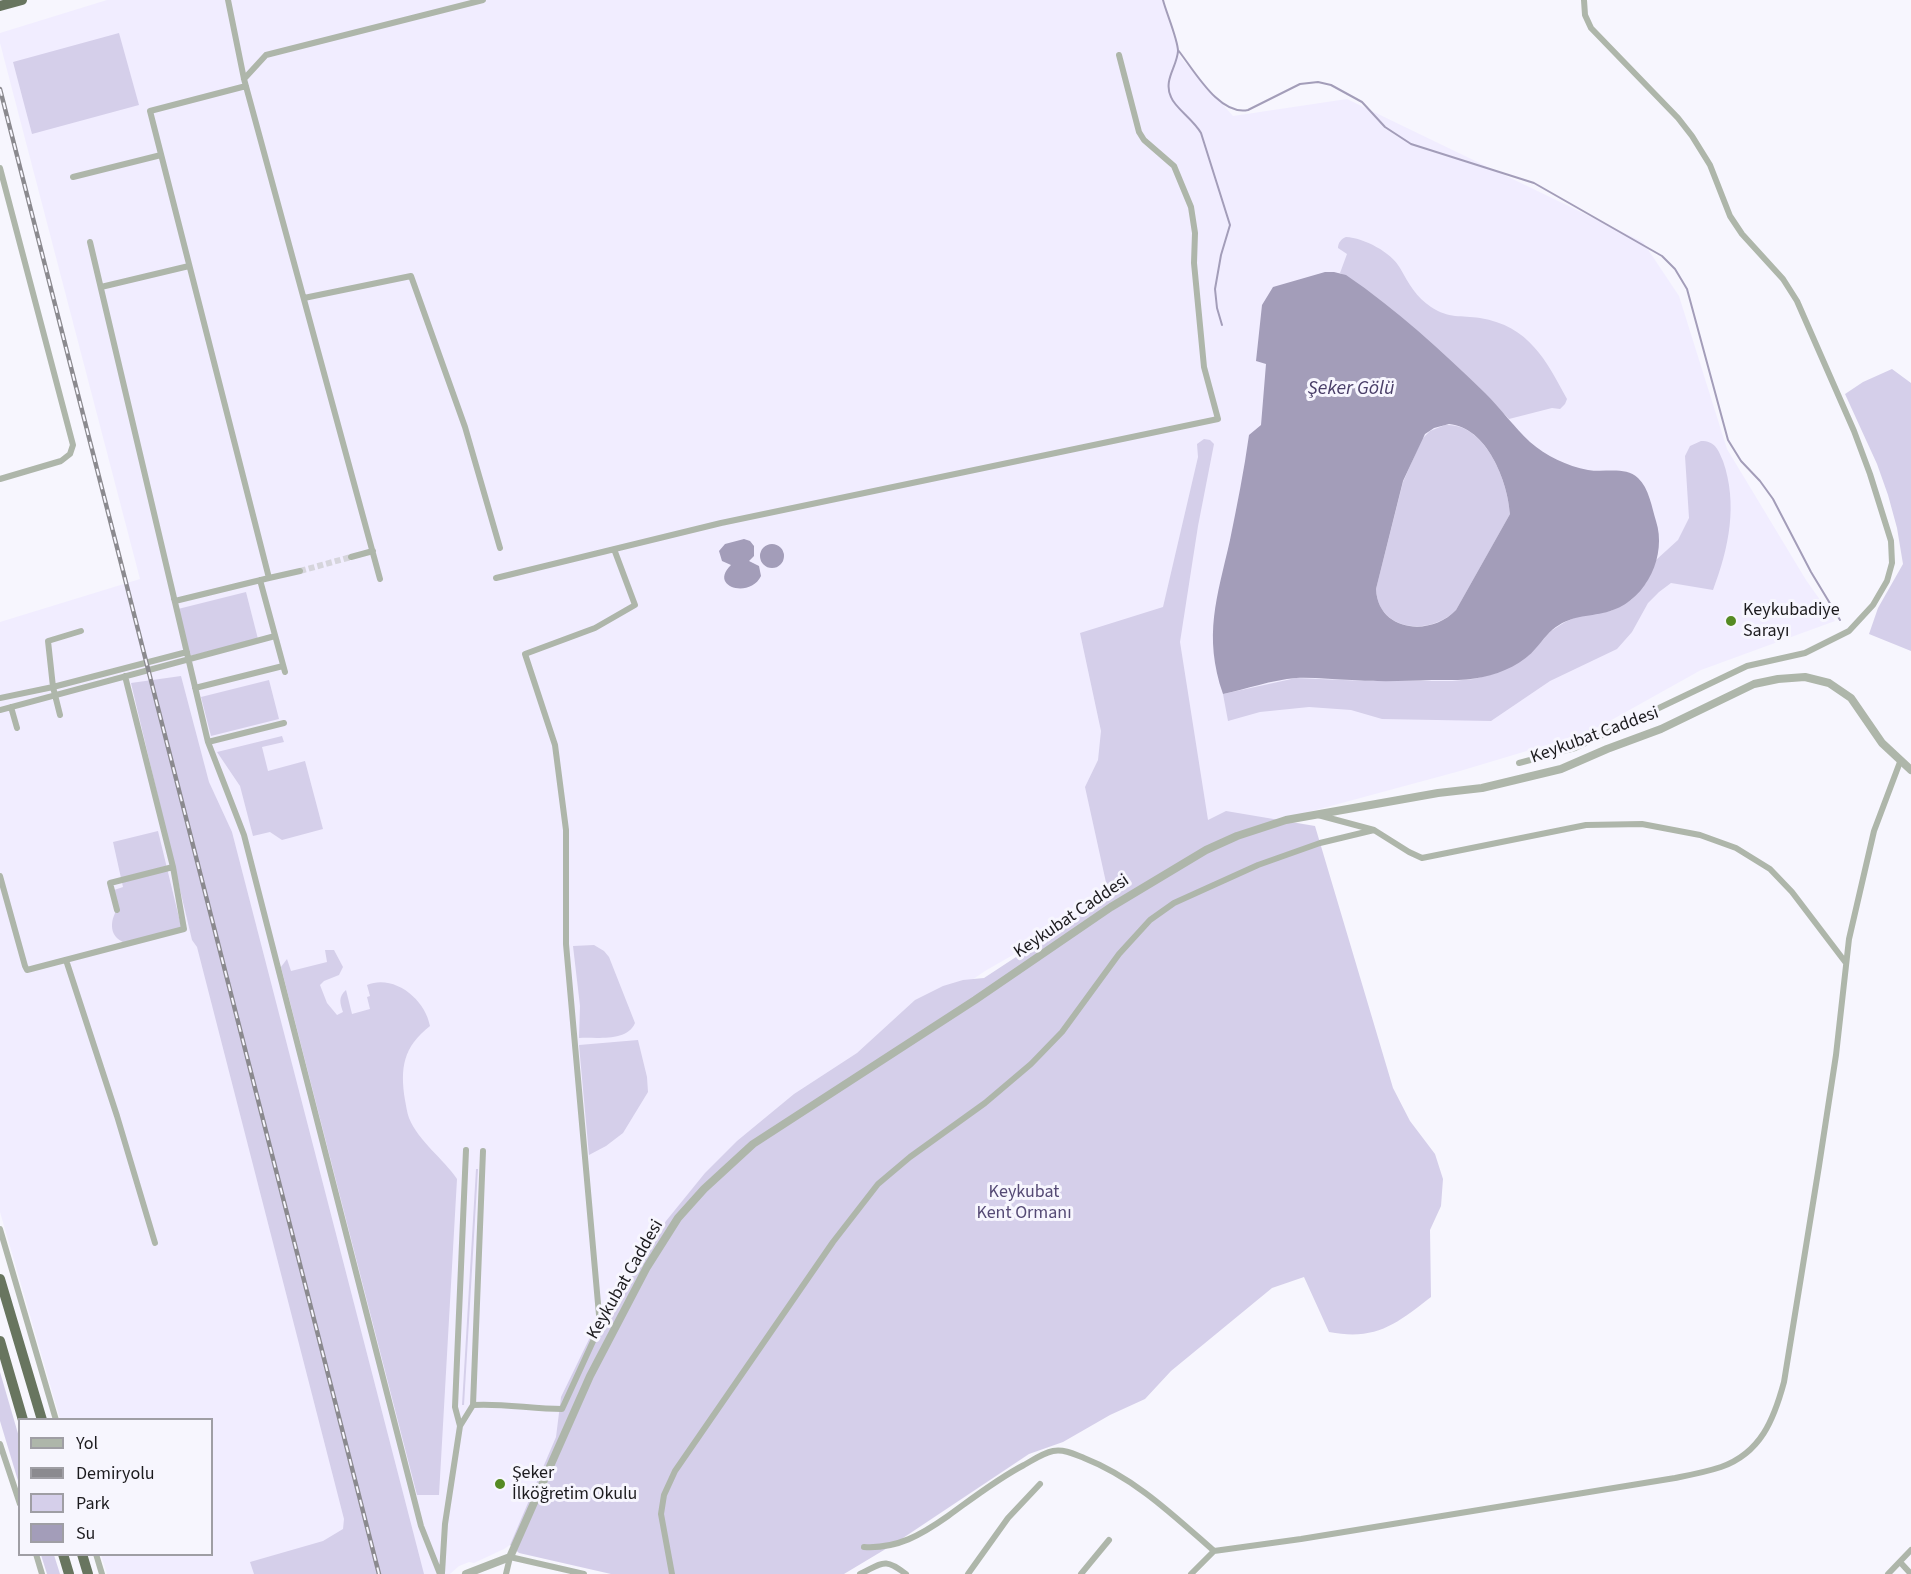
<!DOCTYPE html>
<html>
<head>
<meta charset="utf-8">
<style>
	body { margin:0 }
	#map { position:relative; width:1911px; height:1574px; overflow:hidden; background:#f7f6fe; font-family:"Source Sans 3",sans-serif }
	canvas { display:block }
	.legend { position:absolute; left:18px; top:1418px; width:195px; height:138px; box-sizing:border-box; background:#f7f6fe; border:2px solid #9f9ea4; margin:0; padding:8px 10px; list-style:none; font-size:18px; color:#1c1b1e }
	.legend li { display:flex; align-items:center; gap:12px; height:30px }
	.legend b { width:30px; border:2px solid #9f9ea4 }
</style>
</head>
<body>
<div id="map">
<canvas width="1911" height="1574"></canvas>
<ul class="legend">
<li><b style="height:8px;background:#aeb6aa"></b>Yol</li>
<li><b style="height:8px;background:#8b8a8f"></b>Demiryolu</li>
<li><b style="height:16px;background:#d5cfea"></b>Park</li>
<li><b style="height:16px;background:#a39db9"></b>Su</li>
</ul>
</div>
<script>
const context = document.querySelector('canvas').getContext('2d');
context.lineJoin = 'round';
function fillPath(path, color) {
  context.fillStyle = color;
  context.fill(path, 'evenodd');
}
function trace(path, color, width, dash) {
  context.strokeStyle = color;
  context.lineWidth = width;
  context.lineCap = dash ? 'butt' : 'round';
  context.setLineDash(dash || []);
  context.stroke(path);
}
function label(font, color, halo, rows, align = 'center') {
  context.font = font + ' "Source Sans 3",sans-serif';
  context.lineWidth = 6;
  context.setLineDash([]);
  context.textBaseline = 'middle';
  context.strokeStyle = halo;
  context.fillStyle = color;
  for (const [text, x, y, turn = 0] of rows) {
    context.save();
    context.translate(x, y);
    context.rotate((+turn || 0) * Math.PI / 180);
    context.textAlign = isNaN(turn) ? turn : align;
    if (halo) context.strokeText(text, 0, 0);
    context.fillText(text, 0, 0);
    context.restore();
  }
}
fillPath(new Path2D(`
	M107,0H1162L1180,57L1233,116L1347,99L1643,242L1679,296L1727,449L1806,580L1835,621L1701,670L1590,732L1460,771L1279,820L1196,850L985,971L834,1075L694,1188L613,1305L579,1387L510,1545L504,1549L474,1563L469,1562L459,1566L450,1574H107L101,1555L212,1554V1420L60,1419L0,1212V622L140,579L0,43V33Z`), '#f1edff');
fillPath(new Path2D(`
	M119,33L139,105L32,134L13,62Z
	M1346,237C1364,238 1391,252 1400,268C1409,284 1416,297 1431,307C1449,319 1461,315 1480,318C1529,326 1546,360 1567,399L1565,404L1560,409L1552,408L1509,419C1461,367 1407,322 1351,279L1340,273L1347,254L1338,248C1338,243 1341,239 1346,237Z
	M1892,369L1911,383V651L1869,634L1878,608L1903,564L1897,528L1888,495L1877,464L1845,394L1863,382Z
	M1445,425C1485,422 1508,481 1510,514L1456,610C1431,636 1378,632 1376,589L1403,482L1422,439L1430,431Z
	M1204,439L1210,440L1214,444L1198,526L1180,642L1208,820L1226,811L1315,826L1393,1088L1410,1121L1435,1154L1443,1179L1441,1206L1430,1230L1431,1297C1396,1324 1376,1341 1329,1332L1304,1277L1272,1288L1171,1371L1145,1399L1110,1415L1063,1442L1029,1454L894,1544L844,1574H611L519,1553L510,1545L556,1437L561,1397L595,1327L606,1317L666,1221L705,1173L737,1141L794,1094L857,1053L915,1000L943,986L963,980L984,978L1109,896L1085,787L1098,760L1101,731L1080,633L1163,607L1198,457L1197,444Z
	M1701,441C1715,441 1718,449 1723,461C1738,504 1729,548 1713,590L1671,583L1659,592L1648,603L1632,632L1617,649L1550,681L1491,721L1382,719L1351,710L1309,707L1260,712L1228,721L1223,694L1296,678L1367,681H1452L1474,679L1496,673L1529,655L1551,631L1565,622L1579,616L1611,611L1631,600L1646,583L1656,560L1678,540L1689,518L1685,456L1690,446Z
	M246,592L258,639L190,656L178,609Z
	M181,676L209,782L232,832L424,1574H254L250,1562L323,1541L343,1529L344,1519L197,947L192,940L131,683Z
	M269,680L279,719L211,736L201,697Z
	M282,736L284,742L262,747L268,771L305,761L323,829L282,840L270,832L253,836L240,786L217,752Z
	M158,831L182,930L126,943C109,938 109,921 118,908L114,890L123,887L113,842Z
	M594,945L604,951L609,957L635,1023C627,1042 598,1037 579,1038L580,1006L573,946Z
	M325,950H334L343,967L339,975L324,981L320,985L327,1003L337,1015L343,1012C340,1003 338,997 346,990L352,1014L370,1009L367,997L370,996L367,985C394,974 425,999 430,1026C403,1047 400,1068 405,1100C406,1105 407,1113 409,1118C419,1142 443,1158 457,1179L439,1495H417L281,967L287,959L291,971L327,962Z
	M638,1040L647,1077L648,1092L623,1133L606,1146L589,1155L579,1045Z
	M476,1169H478L464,1405H462Z
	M0,1372L19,1437V1484L0,1421Z
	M41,1555H54L60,1574H47Z`), '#d5cfea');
fillPath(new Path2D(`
	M1325,272H1334L1346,275C1396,309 1442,351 1485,393C1501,409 1514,427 1530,442C1546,456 1567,466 1588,470C1605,473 1625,466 1638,478C1649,488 1652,508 1656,521C1667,555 1647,598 1613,610C1595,617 1576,614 1559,625C1549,631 1544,639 1536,648C1524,663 1502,673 1483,677C1466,681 1450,680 1432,680C1405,681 1379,682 1352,680C1334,680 1314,677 1296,678C1272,680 1246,689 1223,694C1203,635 1217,598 1230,540C1237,505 1244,471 1249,435L1261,425L1266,364L1256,361L1262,305L1273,287ZM1449,424C1487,427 1508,482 1510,514L1456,610C1431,637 1378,632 1376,589L1403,481L1425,434L1434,428Z
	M744,539L750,541L754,546V556L749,561L759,566L761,576C750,599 708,587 731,565L722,561L719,551L725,544Z
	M760 556a12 12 0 1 1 24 0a12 12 0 1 1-24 0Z`), '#a39db9');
trace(new Path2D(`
	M1163,0C1166,12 1178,40 1178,51C1177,67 1163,80 1171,97C1175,108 1193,119 1201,133L1230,225L1221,255L1215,289L1217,308L1222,325
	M1178,50C1194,70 1219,116 1248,110L1300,84L1318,82L1331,85L1362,102L1385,127L1411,144L1534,183L1662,256L1675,269L1687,289L1728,440L1741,461L1760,481L1773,499L1811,572L1840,620`), '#a39db9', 2);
trace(new Path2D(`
	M300,571L351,557`), '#d6d5dc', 6, [6, 3]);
trace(new Path2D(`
	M228,0L244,79L380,579
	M244,79L266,55L483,0
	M0,168L73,445L70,454L61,461L0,479
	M73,177L161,155
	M90,242L208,742L244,835L421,1526L440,1574
	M101,287L189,266
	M304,298L411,276L465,427L500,548
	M351,557L373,551
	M269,578L300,571
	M496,578L721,523L1218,419L1204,367L1194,263L1195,233L1191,207L1174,166L1144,140L1139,132L1119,55
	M260,580L285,672
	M174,599L175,601L269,578L150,111L246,86
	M195,688L283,666
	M0,698L53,687L187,652
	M11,707L17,728
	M0,710L275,636
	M60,715L53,687L48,641L81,631
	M208,742L284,723
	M1519,763L1575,748L1747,666L1805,653L1849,631L1873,605L1887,581L1892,563L1891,541L1870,474L1854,431L1797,301L1783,279L1742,234L1730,216L1710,165L1692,136L1678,118L1591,28L1585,15L1584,0
	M1318,815L1374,830L1409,852L1422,858L1586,825L1642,824L1700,835L1736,848L1770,869L1792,892L1846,963
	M0,876L25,966L27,970L184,929L173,867L125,676
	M117,910L110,883L173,867
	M66,960L117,1116L155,1243
	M0,1229L56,1420
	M473,1405C502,1403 532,1409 562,1409L600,1326L566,944V830L555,745L525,654L595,628L635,605L614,549
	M460,1426L455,1407L466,1150
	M0,1444L20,1504
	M864,1547C897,1549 921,1535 948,1516C973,1498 997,1479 1024,1465C1033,1460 1043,1453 1053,1451C1064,1449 1074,1454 1084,1458C1135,1478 1174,1516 1214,1551L1301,1539L1675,1478C1690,1475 1706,1472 1721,1467C1761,1453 1774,1419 1784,1382L1819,1166L1836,1055L1849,939L1874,831L1900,762
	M36,1554L42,1574
	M96,1554L102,1574
	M1900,1562L1911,1574
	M442,1573L445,1524L460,1426L473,1405L483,1151
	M506,1574L510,1557L584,1574
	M672,1574L661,1514L664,1495L675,1471L833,1242L878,1184L910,1157L985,1103L1031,1064L1062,1032L1119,954L1150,920L1174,903L1258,865L1320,843L1374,830
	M860,1574C883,1563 884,1557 906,1574
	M968,1574L1008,1518L1040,1484
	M1081,1574L1109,1540
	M1191,1574L1214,1551
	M1888,1574L1911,1550`), '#aeb6aa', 6);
trace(new Path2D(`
	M466,1574L510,1557L590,1376L647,1267L678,1218L704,1189L753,1144L975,1000L1111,907L1206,850L1237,836L1286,820L1438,793L1482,788L1561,769L1607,749L1661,729L1754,684L1778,679L1805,677L1829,683L1851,698L1882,743L1911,770`), '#aeb6aa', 8);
trace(new Path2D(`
	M0,6L22,0
	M0,1279L42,1420
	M0,1341L23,1420
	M63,1554L69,1574
	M82,1554L88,1574`), '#68755f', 10);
const rail = new Path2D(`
	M0,89L379,1574`);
trace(rail, '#8b8a8f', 4.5);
trace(rail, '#f7f6fe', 2, [7]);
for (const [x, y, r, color] of [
	[1731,621,6,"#558a23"],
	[500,1484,6,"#558a23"]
]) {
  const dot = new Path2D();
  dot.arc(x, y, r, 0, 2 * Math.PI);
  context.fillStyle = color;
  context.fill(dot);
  trace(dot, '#f7f6fe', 2);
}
label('18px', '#1c1b1e', '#f7f6fe', [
	["Keykubadiye",1743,611],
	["Sarayı",1743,632],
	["Şeker",512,1474],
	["İlköğretim Okulu",512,1495]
], 'left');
label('18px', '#1c1b1e', '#f7f6fe', [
	["Keykubat Caddesi",1595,736,-20],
	["Keykubat Caddesi",1072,917,-34],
	["Keykubat Caddesi",626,1280,-60]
]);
label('18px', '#554a75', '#f7f6fe', [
	["Keykubat",1024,1193],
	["Kent Ormanı",1024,1214]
]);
label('italic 20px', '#493e68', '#f7f6fe', [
	["Şeker Gölü",1351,390]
]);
</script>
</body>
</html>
